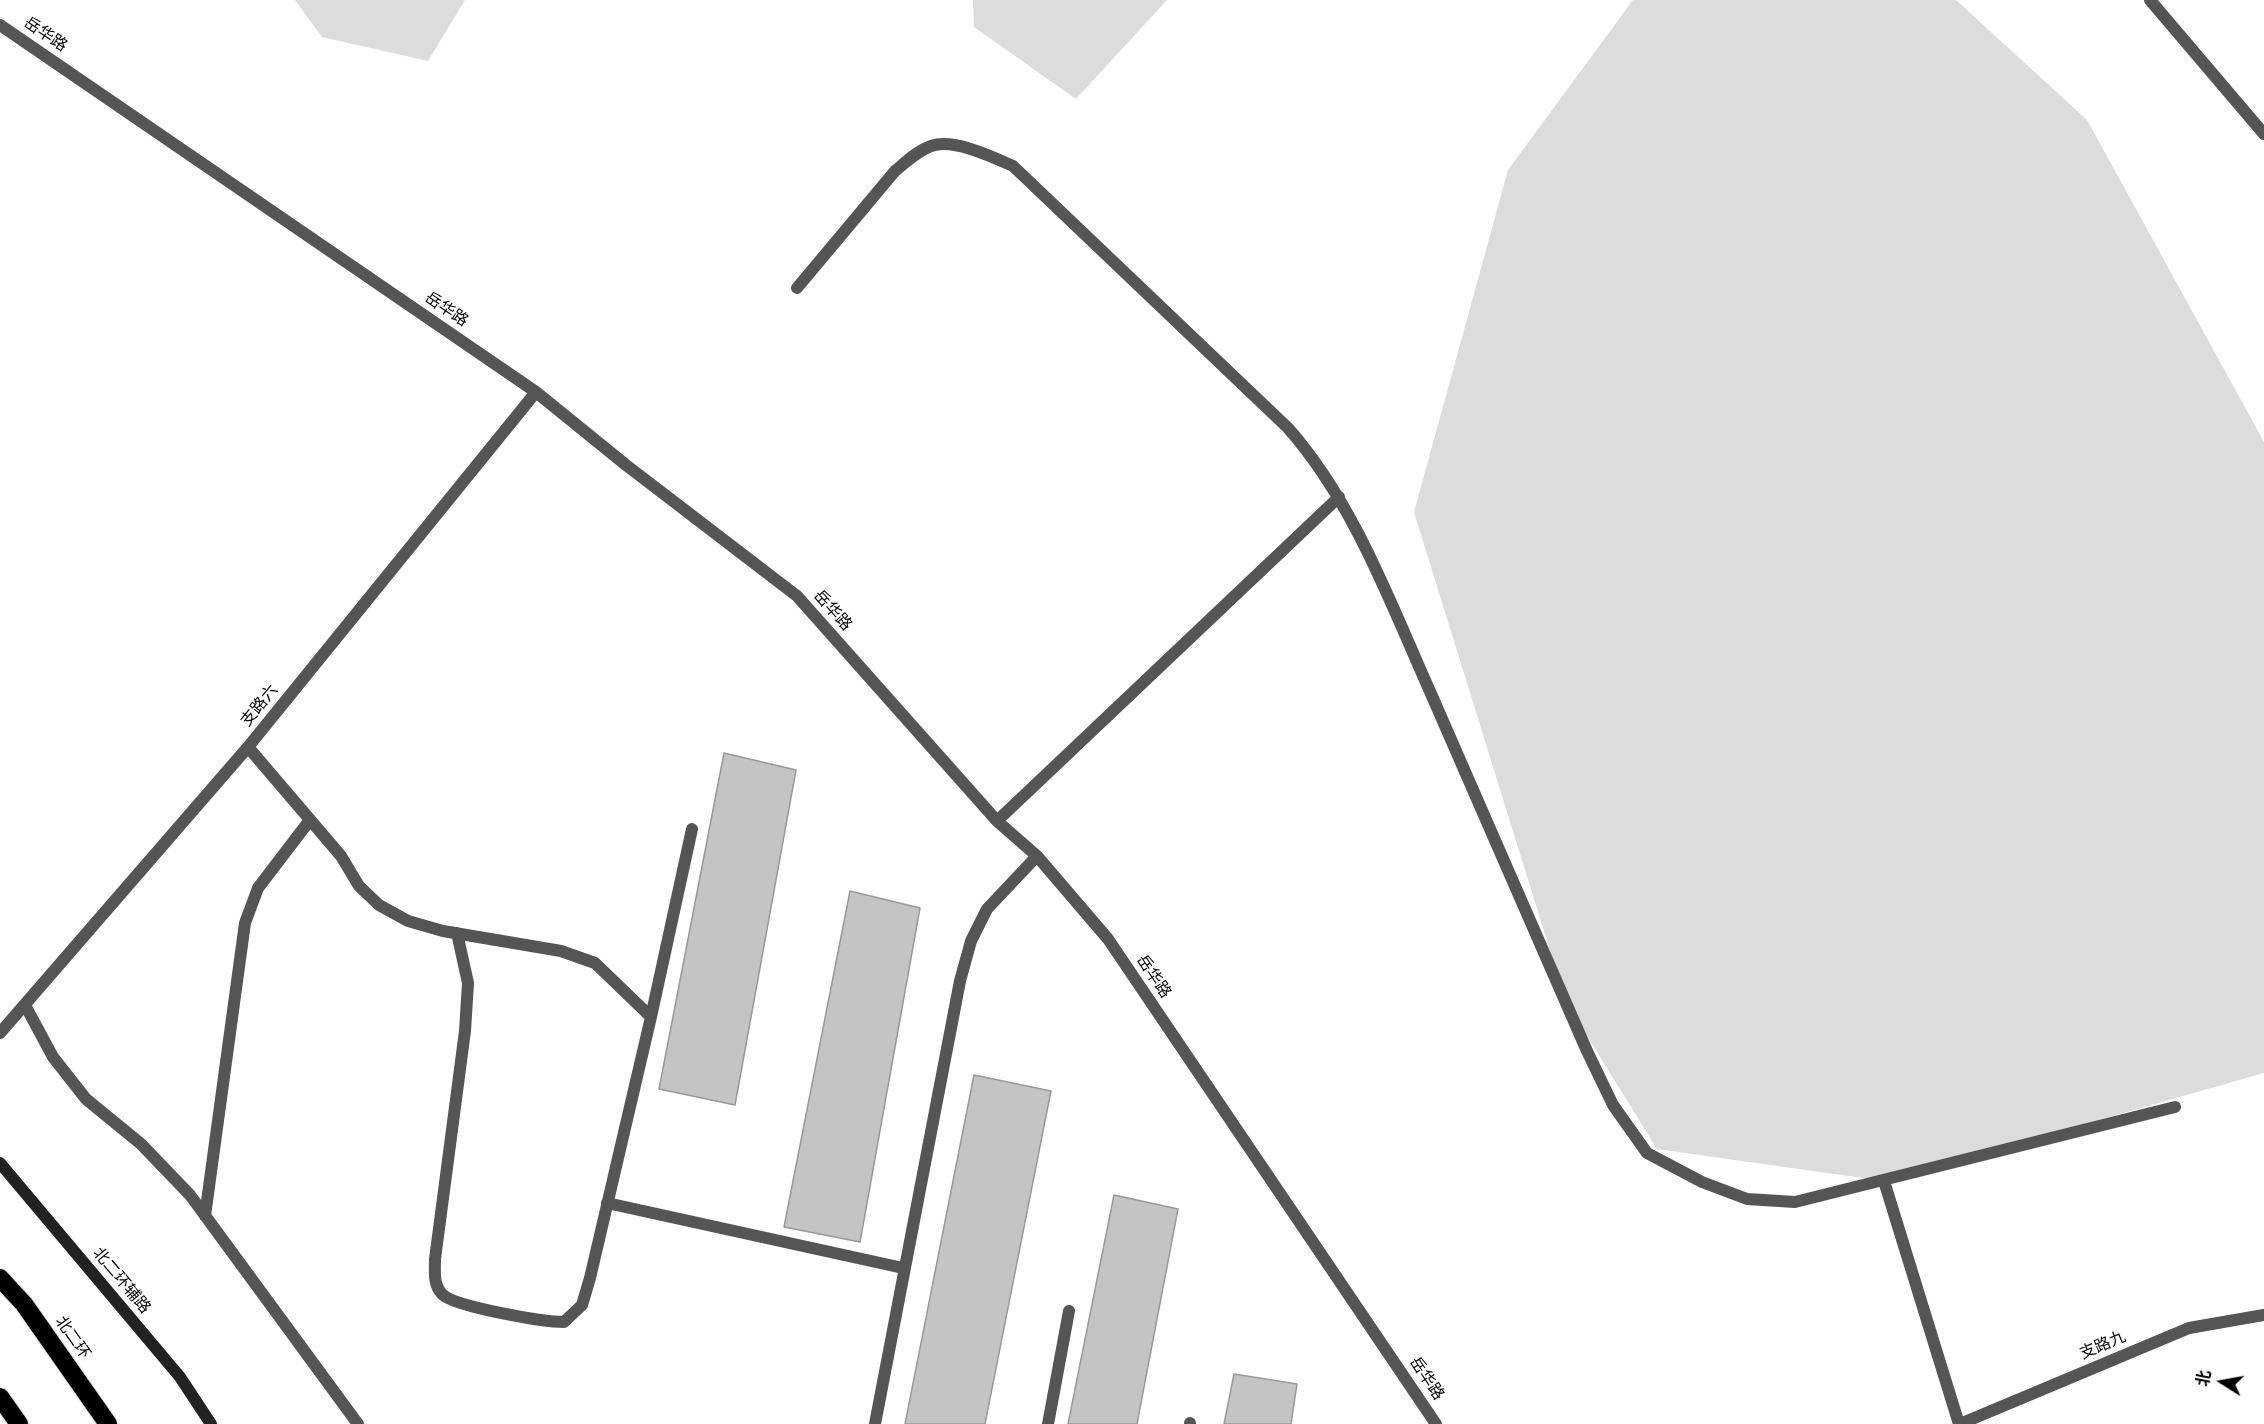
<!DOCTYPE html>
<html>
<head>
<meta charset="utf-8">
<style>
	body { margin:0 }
	#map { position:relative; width:2264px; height:1424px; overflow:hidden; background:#fff; font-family:Roboto,"Noto Sans SC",sans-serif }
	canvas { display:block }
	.north { position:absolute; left:2192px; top:1352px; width:60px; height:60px; -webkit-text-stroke:4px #fff; paint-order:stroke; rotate:281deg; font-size:16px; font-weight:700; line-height:24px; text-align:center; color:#000 }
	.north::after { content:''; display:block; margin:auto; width:21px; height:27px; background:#000; clip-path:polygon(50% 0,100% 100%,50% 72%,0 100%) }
</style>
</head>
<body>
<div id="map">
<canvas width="2264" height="1424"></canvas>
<div class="north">北</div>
</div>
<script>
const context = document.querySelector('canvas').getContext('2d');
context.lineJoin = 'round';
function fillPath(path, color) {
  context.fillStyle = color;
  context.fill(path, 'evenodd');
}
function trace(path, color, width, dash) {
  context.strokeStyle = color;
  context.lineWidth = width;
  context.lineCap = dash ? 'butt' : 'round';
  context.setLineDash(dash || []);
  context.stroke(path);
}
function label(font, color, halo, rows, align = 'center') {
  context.font = font + ' Roboto,"Noto Sans SC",sans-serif';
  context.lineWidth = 4.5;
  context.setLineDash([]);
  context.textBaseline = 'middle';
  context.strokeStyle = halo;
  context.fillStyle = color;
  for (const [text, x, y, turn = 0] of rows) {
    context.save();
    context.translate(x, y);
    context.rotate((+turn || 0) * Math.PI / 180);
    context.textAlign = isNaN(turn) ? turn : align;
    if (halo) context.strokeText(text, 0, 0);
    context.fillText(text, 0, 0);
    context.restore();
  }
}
fillPath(new Path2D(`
	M295,0H465L428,61L322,37Z
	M973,0H1167L1076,99L974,27Z
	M1633,0H1956L2087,120L2264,442V1073L1884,1181L1657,1149L1566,1002L1414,512L1508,170Z`), '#dcdcdc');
const building = new Path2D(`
	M724,753L796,770L735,1105L659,1089Z
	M850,891L920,908L860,1242L784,1227Z
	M974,1075L1051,1091L985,1424H905Z
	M1114,1195L1178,1209L1137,1424H1068Z
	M1234,1374L1297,1384L1291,1424H1224Z`);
fillPath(building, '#c4c4c4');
trace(building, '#999', 1.5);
const highway = new Path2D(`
	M0,1278L24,1304L108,1424
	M0,1397L19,1424`);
trace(highway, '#dbdbdb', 20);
trace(new Path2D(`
	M2150,0L2264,134
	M0,25L536,392L626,465L797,596L997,821L1037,856L1108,939L1436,1424
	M797,288L895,171C906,162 917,151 931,146C953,138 993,157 1013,166L1288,428C1355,504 1391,605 1432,696C1483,815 1535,933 1587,1051L1613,1105L1647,1153L1702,1182L1747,1199L1795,1202L2175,1107
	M248,747L341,856L359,886L379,905L408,921L443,931L561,951L595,963L651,1017
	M997,821L1339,497
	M457,933L468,983L465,1031L435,1259C435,1272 433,1284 442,1294C454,1307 545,1322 564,1322L582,1305L590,1278L651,1017L692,829
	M25,1005L53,1057L86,1099L141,1144L190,1195L358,1424
	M0,1033L248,747L536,392
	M1884,1181L1959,1424
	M607,1203L903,1268
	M205,1216L245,923L258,888L310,820
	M875,1424L960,981L971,941L987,909L1037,856
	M1048,1424L1069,1311
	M1190,1424V1423
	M1960,1424L2189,1328L2264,1315`), '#555', 12);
trace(new Path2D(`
	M0,1163L180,1377L211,1424`), '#222', 12);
trace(highway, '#000', 18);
label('16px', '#000', '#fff', [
	["岳华路",45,35,34],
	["岳华路",446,310,34],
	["岳华路",832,611,48],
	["支路六",260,706,-51],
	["岳华路",1153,977,56],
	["北二环辅路",121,1281,50],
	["北二环",72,1338,55],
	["支路九",2103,1346,-23],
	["岳华路",1426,1379,56]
]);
</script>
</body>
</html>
